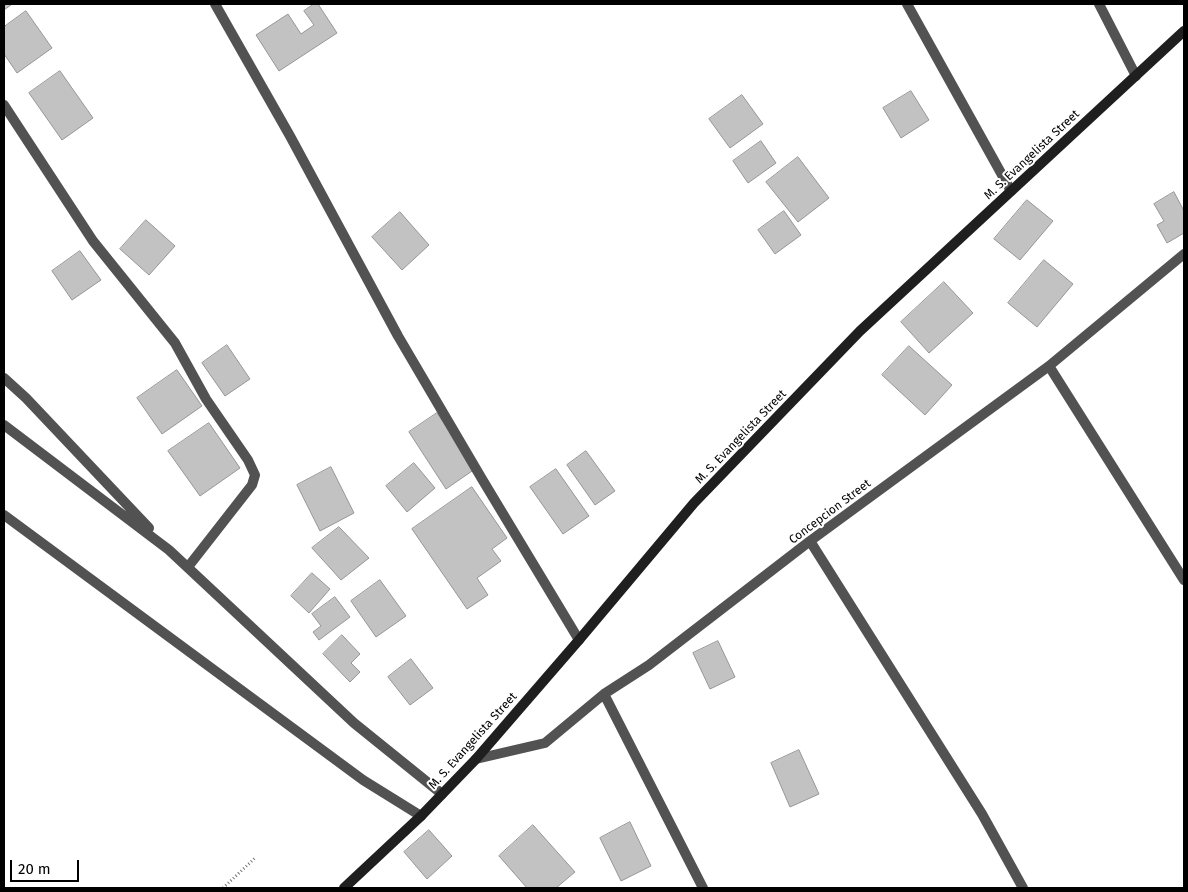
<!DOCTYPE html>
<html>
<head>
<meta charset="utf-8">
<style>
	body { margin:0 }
	#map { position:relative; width:1188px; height:892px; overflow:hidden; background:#fff; font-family:"Fira Sans",sans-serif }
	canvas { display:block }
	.frame { position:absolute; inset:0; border:5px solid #000; pointer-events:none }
	.scale { position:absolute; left:10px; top:860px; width:69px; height:22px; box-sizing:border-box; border:2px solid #000; border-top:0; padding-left:6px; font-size:15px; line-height:18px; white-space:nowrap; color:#000; -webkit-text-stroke:4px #fff; paint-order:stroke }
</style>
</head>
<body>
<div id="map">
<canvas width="1188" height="892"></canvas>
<div class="frame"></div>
<div class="scale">20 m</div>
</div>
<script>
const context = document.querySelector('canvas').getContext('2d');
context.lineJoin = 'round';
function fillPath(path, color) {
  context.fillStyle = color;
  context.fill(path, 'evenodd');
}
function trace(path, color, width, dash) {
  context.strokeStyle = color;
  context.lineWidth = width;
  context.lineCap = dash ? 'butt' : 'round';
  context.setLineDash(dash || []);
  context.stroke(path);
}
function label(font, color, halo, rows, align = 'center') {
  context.font = font + ' "Fira Sans",sans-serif';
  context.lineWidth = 4;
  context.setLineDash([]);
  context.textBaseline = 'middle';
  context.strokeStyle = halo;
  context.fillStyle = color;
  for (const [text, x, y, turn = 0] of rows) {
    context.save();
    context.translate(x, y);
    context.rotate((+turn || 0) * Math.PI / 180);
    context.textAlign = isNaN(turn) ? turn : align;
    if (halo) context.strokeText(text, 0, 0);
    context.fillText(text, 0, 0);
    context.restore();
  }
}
const building = new Path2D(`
	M4,4H10L11,5L4,10Z
	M314,4H318L337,33L279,71L256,35L288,14L301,34L314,25L304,11Z
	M26,11L52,48L17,73L4,54V27Z
	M60,71L93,118L62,140L29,93Z
	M911,91L929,120L901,138L883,108Z
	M742,95L763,124L730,148L709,119Z
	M761,141L776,163L748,183L733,161Z
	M798,157L829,198L798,222L766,182Z
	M1174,192L1184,211V233L1167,243L1157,225L1164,221L1154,204Z
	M1027,200L1053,221L1020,260L994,239Z
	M784,211L801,235L775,254L758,230Z
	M400,212L429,245L402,270L372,237Z
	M146,220L175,246L149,275L120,249Z
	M80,251L101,280L72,300L52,271Z
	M1044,260L1073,284L1037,327L1008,303Z
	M944,282L973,313L929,353L901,322Z
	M227,345L250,379L225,396L202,363Z
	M909,346L952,385L925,415L882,375Z
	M177,370L202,406L162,434L137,398Z
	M437,413L475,469L446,489L409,432Z
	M209,423L240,468L200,496L168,451Z
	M586,451L615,491L595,505L567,465Z
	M414,463L435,488L407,512L386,486Z
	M331,467L354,513L320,531L297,485Z
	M556,469L589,516L563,534L530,487Z
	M472,487L507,538L492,549L501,561L477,578L488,595L467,609L412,529Z
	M339,527L369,558L341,580L312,548Z
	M312,573L330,589L309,613L291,596Z
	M380,580L406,616L376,637L351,601Z
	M335,597L350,617L319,640L313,632L321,626L312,614Z
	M342,635L360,654L351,663L360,672L350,682L323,654Z
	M718,641L735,677L710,689L693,653Z
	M411,659L433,688L410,705L388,677Z
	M799,750L819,794L790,807L771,763Z
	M630,822L651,866L621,881L600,838Z
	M533,825L575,872L556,888H527L499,856Z
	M429,830L452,856L427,879L404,852Z`);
fillPath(building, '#c2c2c2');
trace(building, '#969696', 1);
trace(new Path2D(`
	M223,888L255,858`), '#747474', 3, [1, 2.5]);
trace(new Path2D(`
	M215,4L290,136L398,336L482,479L579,640
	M907,4L1011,191
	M1099,4L1136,76
	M4,105L93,241L175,343L206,399L248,460L255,475L252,485L188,567
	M1049,366L1184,580
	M4,378L26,398L149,528
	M4,425L169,550L354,723L442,794
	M4,515L363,780L421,816
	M810,541L982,814L1023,888
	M604,694L703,888
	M476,759L545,743L604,694L649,665L810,541L1049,366L1184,254`), '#525252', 10);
trace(new Path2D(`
	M344,888L421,816L476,759L579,640L694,503L860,331L1184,31`), '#1f1f1f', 10);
label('12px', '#000', '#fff', [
	["M. S. Evangelista Street",1032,155,-43],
	["M. S. Evangelista Street",741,437,-46],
	["Concepcion Street",830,512,-37],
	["M. S. Evangelista Street",473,741,-48]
]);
</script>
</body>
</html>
